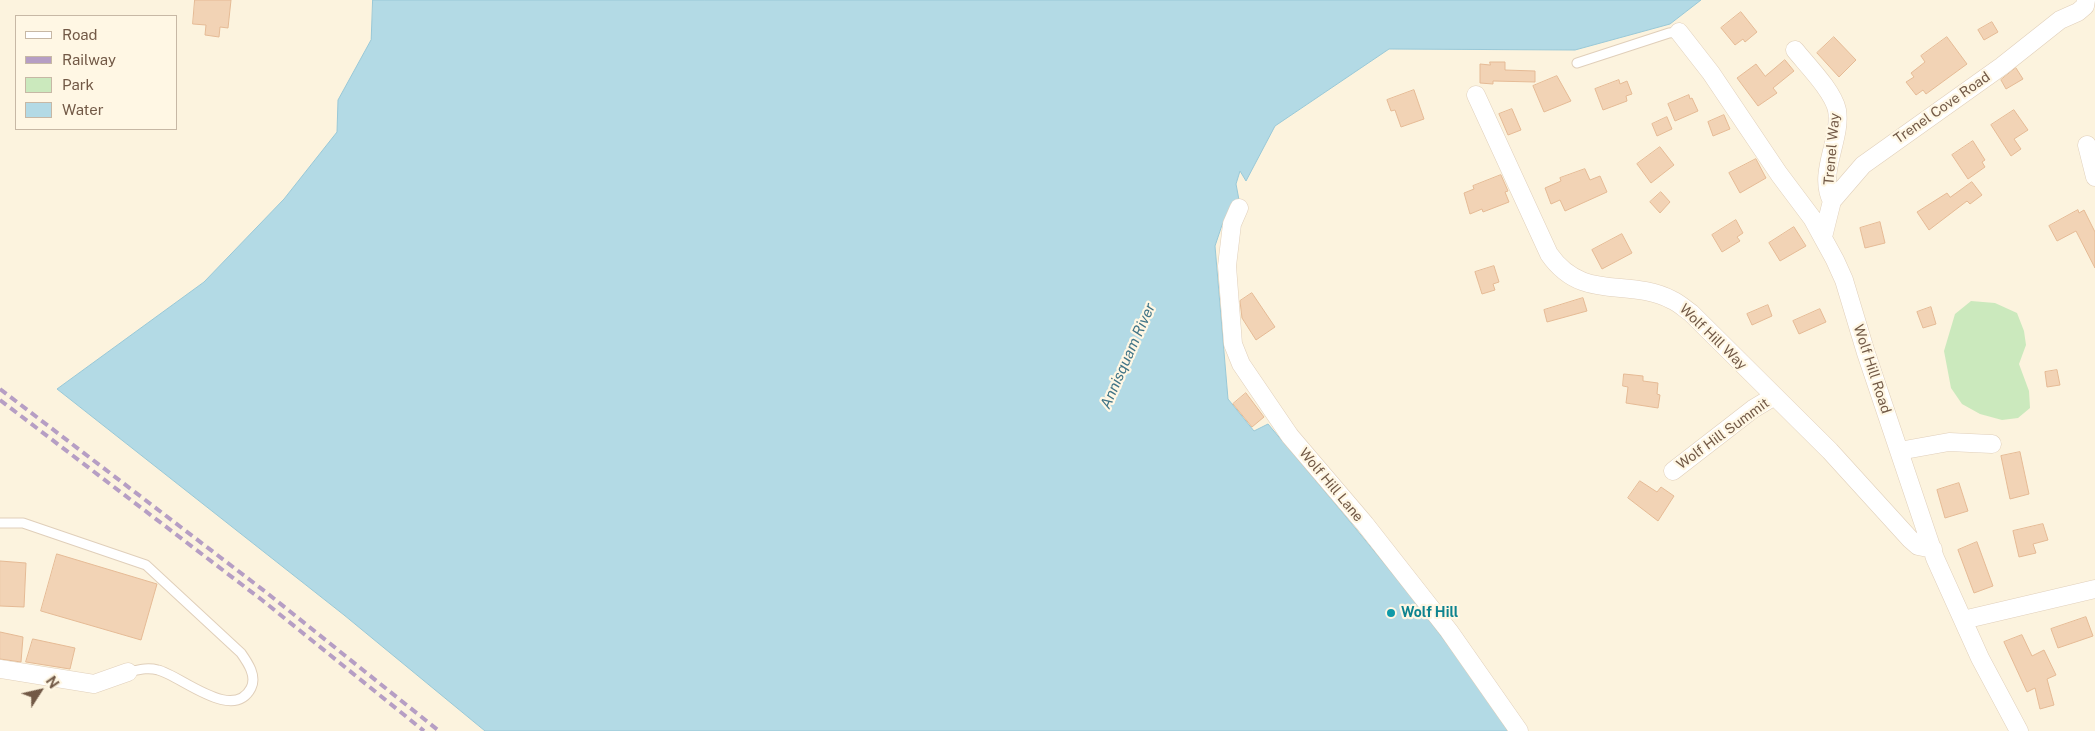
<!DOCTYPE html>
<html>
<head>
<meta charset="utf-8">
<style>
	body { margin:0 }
	#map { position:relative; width:2095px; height:731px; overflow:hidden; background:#fcf3de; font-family:"Public Sans",sans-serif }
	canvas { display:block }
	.legend { position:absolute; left:15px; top:15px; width:162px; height:115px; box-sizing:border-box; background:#fff7e4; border:1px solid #c7b8a5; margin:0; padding:6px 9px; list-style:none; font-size:15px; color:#725946 }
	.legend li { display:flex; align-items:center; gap:10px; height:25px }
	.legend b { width:25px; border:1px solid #c7b8a5 }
	.north { position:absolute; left:15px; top:666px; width:50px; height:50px; -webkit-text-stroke:4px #fff7e4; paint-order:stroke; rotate:55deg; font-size:14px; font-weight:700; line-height:20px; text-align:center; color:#725946 }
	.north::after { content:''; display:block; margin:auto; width:18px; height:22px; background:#725946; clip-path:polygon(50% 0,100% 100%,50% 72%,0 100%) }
</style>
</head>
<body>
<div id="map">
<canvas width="2095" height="731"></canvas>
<ul class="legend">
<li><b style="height:6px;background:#fff"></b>Road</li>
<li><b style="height:6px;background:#b69ec4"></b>Railway</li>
<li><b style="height:14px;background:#cbe9bd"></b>Park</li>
<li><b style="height:14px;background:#b3dae5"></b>Water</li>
</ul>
<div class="north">N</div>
</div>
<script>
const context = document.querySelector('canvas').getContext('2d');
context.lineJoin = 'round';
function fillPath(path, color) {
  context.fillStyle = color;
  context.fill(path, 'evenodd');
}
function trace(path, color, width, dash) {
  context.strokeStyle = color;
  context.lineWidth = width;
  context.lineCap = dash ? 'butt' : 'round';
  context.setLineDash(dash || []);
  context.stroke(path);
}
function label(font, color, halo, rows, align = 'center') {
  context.font = font + ' "Public Sans",sans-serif';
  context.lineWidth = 4.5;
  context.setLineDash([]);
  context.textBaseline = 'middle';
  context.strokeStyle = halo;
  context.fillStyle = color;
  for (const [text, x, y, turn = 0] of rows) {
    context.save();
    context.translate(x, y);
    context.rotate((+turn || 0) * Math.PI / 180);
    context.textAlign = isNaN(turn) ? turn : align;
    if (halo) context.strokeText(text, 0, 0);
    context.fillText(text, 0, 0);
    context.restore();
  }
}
fillPath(new Path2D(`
	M1971,301L1995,303L2017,313L2024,331L2026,345L2019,364L2029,391L2030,408L2018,418L2002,420L1980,414L1962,404L1951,388L1944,351L1955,314Z`), '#cbe9bd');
const water = new Path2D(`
	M373,0H1701L1670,24L1575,50L1389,49L1275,126L1246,181L1240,171L1236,184L1239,200L1222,225L1215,246L1228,399L1254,431L1268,424C1351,523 1437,622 1508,731H485L344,615L57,389L204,282L284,199L337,132L338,100L371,40Z`);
fillPath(water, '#b3dae5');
trace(water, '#99c8d7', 1);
const building = new Path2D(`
	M195,0H231L228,28L220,27L219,37L205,35L206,25L193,24Z
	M1741,12L1757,32L1745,42L1743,39L1735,45L1721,28Z
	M1992,22L1998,32L1984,40L1978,30Z
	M1834,37L1856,60L1839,77L1817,53Z
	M1947,37L1967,64L1926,94L1923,90L1916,95L1906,82L1914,77L1911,73L1925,62L1921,56Z
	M1785,60L1794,71L1773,88L1777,93L1758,106L1737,78L1756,64L1765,76Z
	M1490,62H1505V70L1535,71V82L1493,81V84L1480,83V64L1490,65Z
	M2016,68L2023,79L2006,89L2001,80Z
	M1557,76L1571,101L1544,112L1533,86Z
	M1619,80L1620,84L1627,81L1632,94L1626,96L1627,101L1603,110L1595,89Z
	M1414,90L1424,119L1401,127L1395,110L1391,111L1387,100Z
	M1689,95L1690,99L1692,98L1698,111L1675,121L1668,104Z
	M1512,109L1521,130L1508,135L1499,114Z
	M2014,110L2028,130L2014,139L2021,149L2011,156L1991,125Z
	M1724,115L1730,129L1713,136L1708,122Z
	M1667,117L1672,129L1657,136L1652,124Z
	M1973,141L1985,160L1982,162L1985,167L1968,179L1952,155Z
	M1660,147L1674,165L1651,183L1637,164Z
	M1756,159L1766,178L1740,193L1729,173Z
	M1585,169L1590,180L1600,176L1607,192L1565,211L1560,200L1551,204L1545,188L1561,181L1560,178Z
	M1501,175L1508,191L1505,192L1509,202L1483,212L1482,209L1470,214L1464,193L1474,189L1473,186Z
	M1972,182L1982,195L1970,204L1967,201L1929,230L1917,212L1947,193L1950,197Z
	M1661,192L1670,202L1660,213L1650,202Z
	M2078,210L2079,213L2084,210L2095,232V268L2076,231L2057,241L2049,226Z
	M1736,220L1743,233L1737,237L1740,241L1722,252L1712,235Z
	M1880,222L1885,243L1865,248L1860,228Z
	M1794,227L1806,246L1780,261L1769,243Z
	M1622,234L1632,253L1602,269L1592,250Z
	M1494,266L1499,282L1493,284L1495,290L1482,294L1475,272Z
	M1252,293L1275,327L1256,340L1242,318L1240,301Z
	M1583,298L1587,311L1547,322L1544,310Z
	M1768,305L1772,316L1752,325L1747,314Z
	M1931,307L1936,324L1923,328L1917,312Z
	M1820,309L1826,322L1799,334L1793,321Z
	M2057,370L2060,385L2047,387L2045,372Z
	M1624,374L1643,376V381L1658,383L1657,394L1660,395L1658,408L1626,403L1628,387L1623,386Z
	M1246,393L1264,417L1252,427L1233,404Z
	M2020,452L2029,494L2010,499L2001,456Z
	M1640,481L1657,492L1661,487L1674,496L1658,521L1628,498Z
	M1959,483L1968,511L1945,518L1937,490Z
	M2043,524L2048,540L2033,544L2036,553L2019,557L2013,531Z
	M1977,542L1993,586L1974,593L1958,550Z
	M57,554L157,584L141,640L41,611Z
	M0,561L26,563L24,607L0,606Z
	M2086,617L2093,636L2058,648L2051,629Z
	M0,632L23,637L21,662L0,659Z
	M2022,635L2032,656L2044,650L2056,675L2047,679L2054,705L2040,709L2035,688L2027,692L2004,642Z
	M33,639L75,648L70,669L26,662Z`);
fillPath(building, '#f2d3b5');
trace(building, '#e5ba95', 1);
const service = new Path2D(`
	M1577,63L1669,33L1679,32
	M0,523H23L146,565L241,653C248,663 257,676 251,688C233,723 180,675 158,670C147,667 138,670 128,672`);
const minor = new Path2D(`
	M1679,32L1711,73L1779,174L1812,218L1835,260L1844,280L1866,353L1935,558L1980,658L2019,731
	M1795,50C1807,65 1833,91 1837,110C1842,139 1817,173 1832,201
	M1476,95L1549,254C1583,303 1628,277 1672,300C1679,303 1685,309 1691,313L1830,451L1910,539L1918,546L1933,549
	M2087,145L2095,177
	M1239,208L1232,224L1227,266L1233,344L1241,364L1290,436L1365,524L1449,631L1519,731
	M1823,237L1832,201L1863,165L2002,66L2060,20L2078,12L2085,6L2086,0
	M1899,451L1949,442L1992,444
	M1673,471L1753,409L1773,397
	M1963,620L2095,589
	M0,669L94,684L128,672`);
trace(service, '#e0cfba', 11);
trace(minor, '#e0cfba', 19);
trace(service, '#fff', 9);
trace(minor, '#fff', 18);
trace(new Path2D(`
	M0,389L267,593L439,731
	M0,400L262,600L424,731`), '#b69ec4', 4, [8, 5]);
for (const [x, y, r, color] of [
	[1391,613,5,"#0f9aa8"]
]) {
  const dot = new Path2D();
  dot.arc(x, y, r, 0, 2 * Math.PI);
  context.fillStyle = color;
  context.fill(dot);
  trace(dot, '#fff7e4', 2);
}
label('14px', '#725946', '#fff7e4', [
	["Trenel Cove Road",1942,108,-35],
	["Trenel Way",1832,149,-85],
	["Wolf Hill Way",1713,337,44],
	["Wolf Hill Road",1872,369,72],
	["Wolf Hill Summit",1723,434,-36],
	["Wolf Hill Lane",1331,485,50]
]);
label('bold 14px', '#0d838f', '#fff7e4', [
	["Wolf Hill",1401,613]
], 'left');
label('italic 15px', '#407486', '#fff7e4', [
	["Annisquam River",1128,356,-66]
]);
</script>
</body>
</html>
